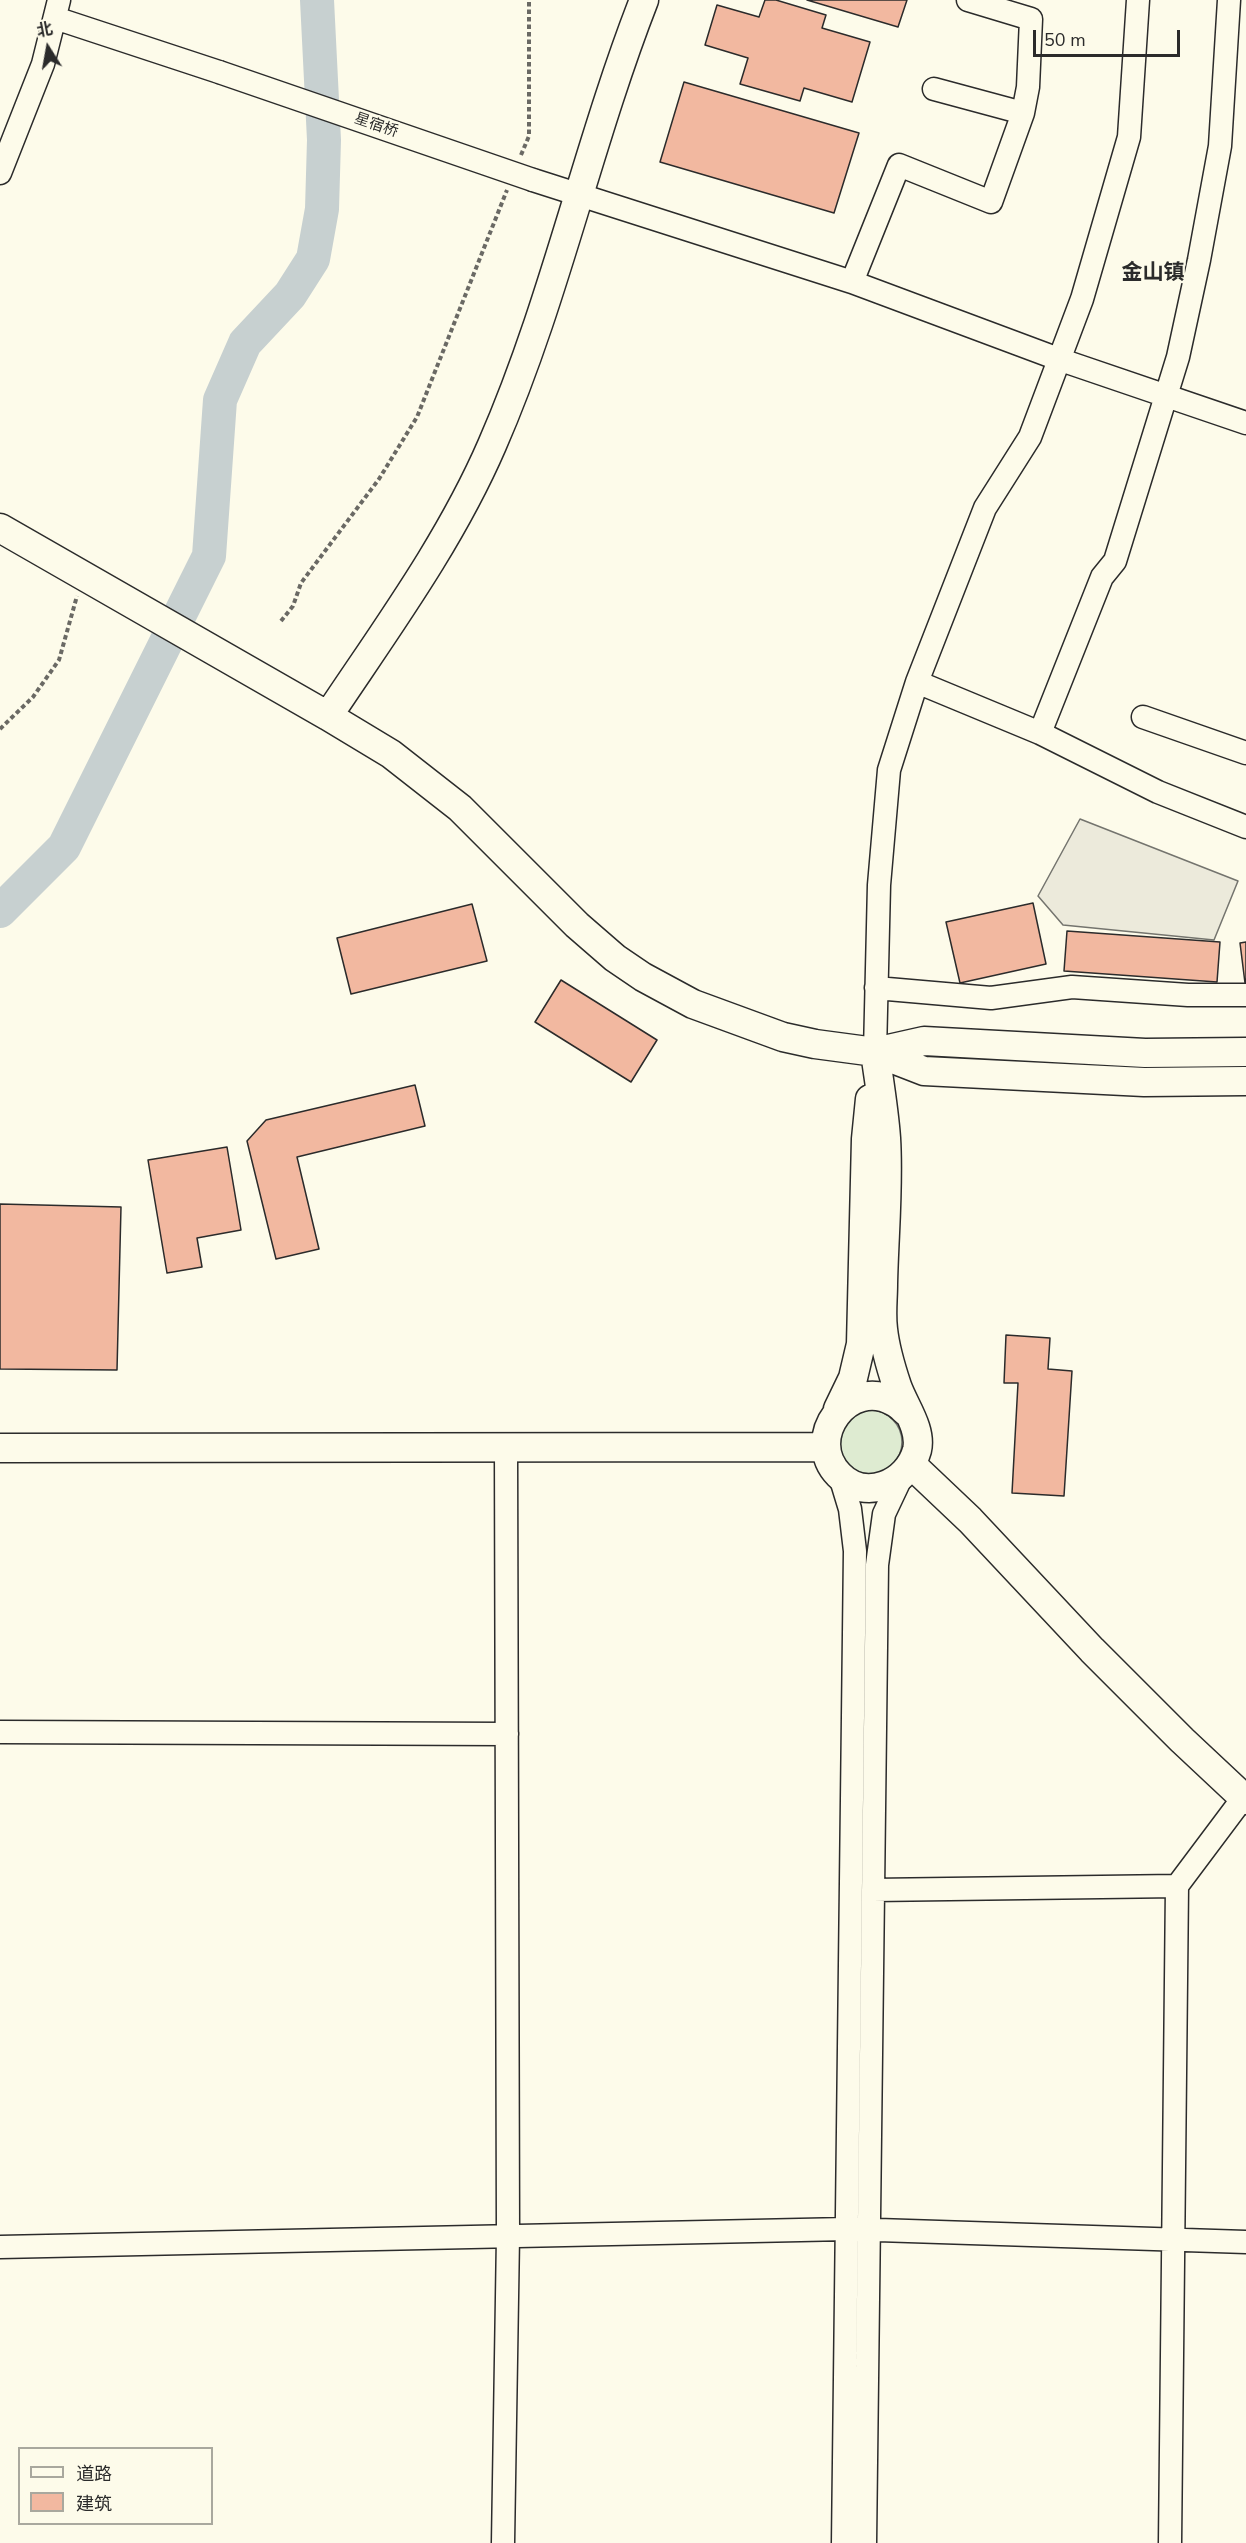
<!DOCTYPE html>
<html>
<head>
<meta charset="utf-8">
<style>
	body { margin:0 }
	#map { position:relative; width:1246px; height:2543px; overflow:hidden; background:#fdfbea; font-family:"Nunito Sans","Noto Sans SC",sans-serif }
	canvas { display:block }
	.legend { position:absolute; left:18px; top:2447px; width:195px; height:78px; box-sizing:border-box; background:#fdfbea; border:2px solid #a9a89e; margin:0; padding:8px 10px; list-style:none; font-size:18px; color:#2b2b2b }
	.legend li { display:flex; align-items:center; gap:12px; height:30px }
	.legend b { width:30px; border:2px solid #a9a89e }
	.north { position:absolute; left:18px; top:18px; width:60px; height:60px; -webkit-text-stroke:4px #fdfbea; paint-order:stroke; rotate:349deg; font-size:16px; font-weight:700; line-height:24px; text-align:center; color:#2b2b2b }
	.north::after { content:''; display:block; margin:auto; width:21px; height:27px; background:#2b2b2b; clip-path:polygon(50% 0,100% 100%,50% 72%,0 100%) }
	.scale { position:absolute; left:1033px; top:30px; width:147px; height:27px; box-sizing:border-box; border:3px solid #2b2b2b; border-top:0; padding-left:8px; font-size:18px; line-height:21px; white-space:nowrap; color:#2b2b2b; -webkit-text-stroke:4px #fdfbea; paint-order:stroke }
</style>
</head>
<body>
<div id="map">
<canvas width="1246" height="2543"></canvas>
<ul class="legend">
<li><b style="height:8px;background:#fdfbea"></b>道路</li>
<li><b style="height:16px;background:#f2b8a0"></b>建筑</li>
</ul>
<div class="north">北</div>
<div class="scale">50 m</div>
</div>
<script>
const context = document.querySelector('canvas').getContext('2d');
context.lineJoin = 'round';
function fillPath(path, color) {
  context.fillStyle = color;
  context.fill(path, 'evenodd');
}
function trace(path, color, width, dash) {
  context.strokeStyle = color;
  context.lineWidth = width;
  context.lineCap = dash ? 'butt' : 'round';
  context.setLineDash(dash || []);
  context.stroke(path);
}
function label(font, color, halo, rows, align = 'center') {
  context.font = font + ' "Nunito Sans","Noto Sans SC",sans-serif';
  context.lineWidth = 4.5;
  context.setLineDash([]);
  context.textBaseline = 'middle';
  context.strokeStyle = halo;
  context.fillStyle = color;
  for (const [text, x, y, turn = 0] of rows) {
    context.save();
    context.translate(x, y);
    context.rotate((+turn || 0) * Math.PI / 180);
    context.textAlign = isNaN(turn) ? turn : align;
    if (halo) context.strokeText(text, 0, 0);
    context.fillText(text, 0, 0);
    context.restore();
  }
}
const green = new Path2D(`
	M838 1442a32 32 0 1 1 64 0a32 32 0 1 1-64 0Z`);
fillPath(green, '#deebd1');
trace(green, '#74746e', 1.5);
const parking = new Path2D(`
	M1080,819L1238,881L1214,940L1063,925L1038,896Z`);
fillPath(parking, '#eceadb');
trace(parking, '#74746e', 1.5);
trace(new Path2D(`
	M0,911L64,847L209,556L220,400L245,343L290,295L313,259L322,209L324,140L317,0`), '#c7d0d0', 34);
const building = new Path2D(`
	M765,0H776L826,15L822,28L870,42L852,102L804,88L800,101L740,84L748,58L705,45L717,5L759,17Z
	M807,0H907L898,27Z
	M684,82L859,133L834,213L660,162Z
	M1033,903L1046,964L960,983L946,922Z
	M472,904L487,961L351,994L337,938Z
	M1067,931L1220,942L1217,982L1064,971Z
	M1246,942V983H1245L1240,943Z
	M561,980L657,1040L631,1082L535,1022Z
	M415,1085L425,1126L297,1157L319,1249L276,1259L247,1141L266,1120Z
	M227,1147L241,1230L197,1238L202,1267L167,1273L148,1160Z
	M0,1204L121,1207L117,1370L0,1369Z
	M1006,1335L1050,1338L1048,1369L1072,1371L1064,1496L1012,1493L1018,1383H1004Z`);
fillPath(building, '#f2b8a0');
trace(building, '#2b2b2b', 1.5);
const minor = new Path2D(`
	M55,18L219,72
	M934,89L1023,113
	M0,173L43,64L59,0
	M533,180L852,282L1061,360L1246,423
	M852,282L899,165L991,202L1023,113L1028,87L1031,19L968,0
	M917,682L1040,733L1158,792L1246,827
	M1143,717L1246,753
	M1040,733L1102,577L1115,561L1178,357L1199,260L1220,146L1229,0
	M876,988L991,998L1072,987L1188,995H1246
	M875,1052L879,885L889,770L917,682L985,508L1030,437L1082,299L1129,137L1138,0
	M840,1476L850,1509L855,1551L843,2543
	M0,1732L507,1734
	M873,1890L1177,1886
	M0,2247L847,2229L1246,2242
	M503,2543L508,2236L506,1447
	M865,2543L877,1565L884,1514L901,1478
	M1170,2543L1177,1886L1243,1798`);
const major = new Path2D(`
	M0,528L328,716L391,754L460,808L577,925L615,958L643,977L693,1004L783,1037L815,1044L875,1052L924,1071L1144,1082L1246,1081
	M328,716C386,629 450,542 492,445C555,301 587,146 644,0
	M875,1052C879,1081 884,1110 886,1138C889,1186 884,1236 883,1284C883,1299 881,1314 883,1329C885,1348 891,1368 897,1386C904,1406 922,1429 917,1450C908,1484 865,1502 839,1475C803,1438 849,1376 894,1402C899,1404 904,1410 908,1413
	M875,1052L924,1041L1145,1053L1246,1052
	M838,1409L853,1378L861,1344L866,1139L870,1099
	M0,1448L825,1447
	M912,1465L970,1520L1092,1650L1182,1740L1246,1800`);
trace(minor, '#2b2b2b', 25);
trace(major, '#2b2b2b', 31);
trace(new Path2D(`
	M521,155L529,136V0
	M281,621L293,606L301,583L379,479L417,417L507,190
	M0,729L33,697L59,660L77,596`), '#6a6964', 4, [4.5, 3]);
trace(minor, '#fdfbea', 22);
trace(major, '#fdfbea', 28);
const minorBridge = new Path2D(`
	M219,72L533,180`);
trace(minorBridge, '#2b2b2b', 25, []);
trace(minorBridge, '#fdfbea', 22);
label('15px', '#2b2b2b', '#fdfbea', [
	["星宿桥",376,126,19]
]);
label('bold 21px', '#2b2b2b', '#fdfbea', [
	["金山镇",1153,274]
]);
</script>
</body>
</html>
